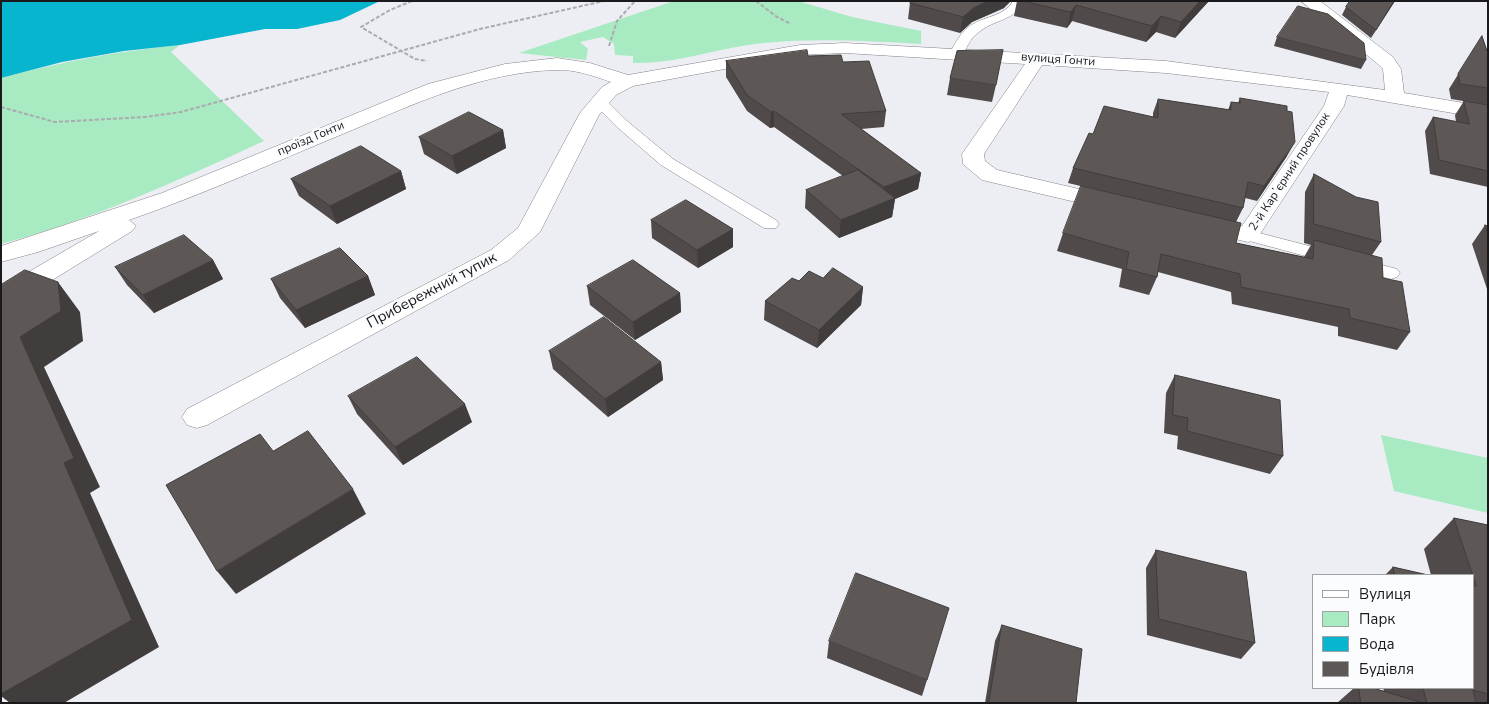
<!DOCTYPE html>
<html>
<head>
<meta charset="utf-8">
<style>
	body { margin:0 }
	#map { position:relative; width:1489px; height:704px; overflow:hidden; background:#edeef4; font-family:"Nunito Sans",sans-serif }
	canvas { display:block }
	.frame { position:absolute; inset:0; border:2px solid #1a1a1c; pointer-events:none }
	.legend { position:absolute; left:1312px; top:574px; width:162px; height:115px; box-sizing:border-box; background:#fbfcfe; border:1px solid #a1a2a4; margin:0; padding:6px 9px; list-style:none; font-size:15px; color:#1a1a1c }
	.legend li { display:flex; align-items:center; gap:10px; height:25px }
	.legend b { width:25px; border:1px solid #a1a2a4 }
</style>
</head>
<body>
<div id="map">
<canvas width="1489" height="704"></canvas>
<div class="frame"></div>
<ul class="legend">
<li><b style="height:6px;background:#fff"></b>Вулиця</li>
<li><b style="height:14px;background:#a8eac1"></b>Парк</li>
<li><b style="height:14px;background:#07b5cf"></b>Вода</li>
<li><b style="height:14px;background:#5d5756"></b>Будівля</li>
</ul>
</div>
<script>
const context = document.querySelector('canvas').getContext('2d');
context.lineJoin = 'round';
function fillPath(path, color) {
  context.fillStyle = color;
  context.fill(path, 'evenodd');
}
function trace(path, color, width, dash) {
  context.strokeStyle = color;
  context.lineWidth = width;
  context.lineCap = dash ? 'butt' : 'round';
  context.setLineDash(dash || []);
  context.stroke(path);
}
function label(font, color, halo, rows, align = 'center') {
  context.font = font + ' "Nunito Sans",sans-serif';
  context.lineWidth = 5;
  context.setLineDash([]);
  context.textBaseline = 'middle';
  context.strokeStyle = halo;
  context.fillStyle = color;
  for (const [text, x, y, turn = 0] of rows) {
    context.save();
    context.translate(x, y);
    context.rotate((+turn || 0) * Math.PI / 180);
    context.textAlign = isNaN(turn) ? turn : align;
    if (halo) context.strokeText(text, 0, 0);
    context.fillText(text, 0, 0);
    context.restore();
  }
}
fillPath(new Path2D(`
	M674,1H798L852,17L921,31V44C869,41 816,38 764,43C720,47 678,64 633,63V56L615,55L614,44L603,37L580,42L588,49L586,60L519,53Z
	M180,45L171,52L264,141C179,180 92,220 1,244V78C61,62 119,51 180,45Z
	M1381,435L1488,458V513L1394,491Z`), '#a8eac1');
fillPath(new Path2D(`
	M1,1H380L340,20L297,29H265L180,45L124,51L62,62L1,78Z`), '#07b5cf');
const service = new Path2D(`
	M1013,1H1025C1014,21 995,19 979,32C969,39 967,48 961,58H951L949,55C955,43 961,31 973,24C986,16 1005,16 1013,1Z
	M599,97L604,98L627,121L673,159L776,220L779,224L776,228H764L661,165L617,127L594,104L592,101L594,98Z
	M1248,230L1397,269L1400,273L1397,277L1391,279L1242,239L1239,235L1242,231Z`);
const minor = new Path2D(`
	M1301,1H1320L1393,57L1401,69L1404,93L1488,107V119L1347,95L1344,106L1256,240L1248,242L1195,230L1191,225L1195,220L1203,218L1242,226L1324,106L1329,92L1166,73L1042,65L984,154L985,161L997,170L1122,199L1125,204L1122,209L1114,211L982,180L963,164L962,154L1025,64L845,53L800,55L633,86L616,95L599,115L540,232L509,260L207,425L197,428L187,425L182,417L187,409L491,250L518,228L580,113L602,87L611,82C594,76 574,69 556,70C483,72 416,103 350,131C277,161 204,194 129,220L136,226L132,231L10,306L1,309V288L99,231L38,252L1,262V246L162,193L428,84L505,64L557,58L590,63L628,75L800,45L845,43L1166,61L1385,90L1383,69L1379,65Z`);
trace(service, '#818288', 1);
trace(minor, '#818288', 1);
trace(new Path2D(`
	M412,1L390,10L361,27L415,59L427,61
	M756,1L777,17L791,24
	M609,46L617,21L635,1
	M1,107L55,122L145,117L181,112L480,29L604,1`), '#aaabaf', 2, [4, 2]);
fillPath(service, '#fff');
fillPath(minor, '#fff');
fillPath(new Path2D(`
	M1017,1H1209L1175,38L1156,32L1146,42L1072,21L1067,28L1014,16Z
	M1350,1H1395L1371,38L1342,15L1346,7Z
	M910,3L1004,8L972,22L960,33L908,19Z
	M1482,36L1487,51L1488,50V105L1451,99L1449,89Z
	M1277,37L1366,60L1361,69L1274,46Z
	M808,56L843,62L886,111L884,127L861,129L921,173L918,189L895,199L892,217L839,238L805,208L806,190L843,176L774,127L770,128L747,111L726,77V61Z
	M950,78L996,85L992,102L947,95Z
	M1240,98L1287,156L1257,201L1245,198L1243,208L1236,222V243L1304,257L1311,245L1304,243L1305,192L1314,174L1381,242L1372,255L1410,332L1397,350L1338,336V327L1232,304L1231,292L1158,272L1157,277L1149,295L1119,287L1122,269L1057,251L1063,233L1118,195L1068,183L1073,168L1093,134L1153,117V113L1158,99L1228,110L1231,102L1238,103Z
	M1464,101L1488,105V187L1430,174L1425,131L1433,117L1456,122L1455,115Z
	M503,130L506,148L457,174L424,154L419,137Z
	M401,171L406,189L337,224L299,196L291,179Z
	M651,220L733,229V247L698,268L652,238Z
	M1485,225L1488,226V292L1472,244Z
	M213,260L223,279L154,313L127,285L115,267Z
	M368,276L375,295L305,328L280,298L271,279Z
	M823,278L863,287L861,305L817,348L764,320L765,301L799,281Z
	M587,286L680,293L681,312L635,340L590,305Z
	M549,351L661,362L663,380L608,417L553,369Z
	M1175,375L1283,456L1270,474L1177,449L1178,436L1164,433L1166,393Z
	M348,396L472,422L403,465L357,414Z
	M1454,518L1488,525V703H1337L1354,688H1373L1384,691L1383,688H1473V575H1431L1424,549Z
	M1156,550L1255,643L1241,659L1147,635L1146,568Z
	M1393,567L1428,575H1385Z
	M1002,625L1076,703H985L995,641Z
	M829,641L927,680L922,696L827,658Z`), '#504b4a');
fillPath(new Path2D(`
	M988,1H1011L1004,8L972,22L960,33L963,17L975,7Z
	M1200,1H1209L1175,38L1181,22Z
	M1394,1H1395L1371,38L1376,30Z
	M1076,5L1072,21L1067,28L1071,12Z
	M1161,16L1156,32L1146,42L1152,26Z
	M774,111V127L770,128L771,112Z
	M503,130L506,148L457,174L452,156Z
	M1295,142L1287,156L1257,201L1264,186Z
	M401,171L406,189L337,224L330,206Z
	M921,173L918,189L895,199L892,217L839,238L841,220L881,204L884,187Z
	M733,229V247L698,268L697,250Z
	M213,260L223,279L154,313L143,295Z
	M368,276L375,295L305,328L296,310Z
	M58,282L80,312L83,341L44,367L100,487L90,493L159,647L64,703H10L1,696V694L64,463L20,337Z
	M863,287L861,305L817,348L819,330Z
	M680,293L681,312L635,340L633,322Z
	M661,362L663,380L608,417L605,399Z
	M465,404L472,422L403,465L395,447Z
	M353,489L366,514L236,594L217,571Z`), '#413d3c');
const building = new Path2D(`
	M913,1H988L975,7L963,17L910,3Z
	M1023,1H1200L1181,22L1161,16L1152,26L1076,5L1071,12Z
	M1350,1H1394L1376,30L1346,7Z
	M1298,6L1328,14L1364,43L1366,60L1277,37Z
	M1482,36L1487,51L1488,50V88L1460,84L1458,74Z
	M807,50L808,56L841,55L843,62L869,61L886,111L841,114L921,173L884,187L774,111L771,112L747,95L726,61Z
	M1003,50L996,85L950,78L957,51Z
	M1240,98L1287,106V111L1292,112L1295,142L1264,186L1248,182L1243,208L1073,168L1089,133L1093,134L1104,106L1158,118V99L1231,110V102L1240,103Z
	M1464,101L1488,105V171L1439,160L1433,117L1469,124Z
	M469,112L503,130L452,156L419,137Z
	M361,146L401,171L330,206L291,179Z
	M858,170L895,198L841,220L806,190Z
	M1314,174L1356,197L1378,202L1381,242L1314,224Z
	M1081,186L1241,223L1236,243L1313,259L1314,240L1382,258L1383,278L1402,282L1410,332L1350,318L1349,309L1241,287L1240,274L1161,254L1157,277L1126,269L1129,252L1063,233Z
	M686,200L733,229L697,250L651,220Z
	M1485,225L1488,226V233Z
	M184,235L213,260L143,295L115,267Z
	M340,248L368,276L296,310L271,279Z
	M633,260L680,293L633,322L587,286Z
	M833,268L863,287L819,330L765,301L792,278L799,281L809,271L823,278Z
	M25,270L58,282L61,311L20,337L74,458L64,463L132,620L1,694V285Z
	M604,317L661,362L605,399L549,351Z
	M417,357L465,404L395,447L348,396Z
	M1175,375L1280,400L1283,456L1187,431L1188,418L1173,415Z
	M308,431L353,489L217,571L166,485L260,434L273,451Z
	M1454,518L1488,525V694L1473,690L1476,703H1427L1423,688H1473V586H1476Z
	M1156,550L1246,572L1255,643L1159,619Z
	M1393,567L1428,575H1395Z
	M856,573L949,608L927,680L829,641Z
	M1002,625L1082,649L1076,703H989Z
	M1359,688H1373L1423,703H1361Z`);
fillPath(building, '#5d5756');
trace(building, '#413d3c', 1);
label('12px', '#1a1a1c', '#fbfcfe', [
	["вулиця Гонти",1058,60,4],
	["проїзд Гонти",311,139,-23],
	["2-й Карʼєрний провулок",1290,172,-57]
]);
label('15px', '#1a1a1c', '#fbfcfe', [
	["Прибережний тупик",432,291,-28]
]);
</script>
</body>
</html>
